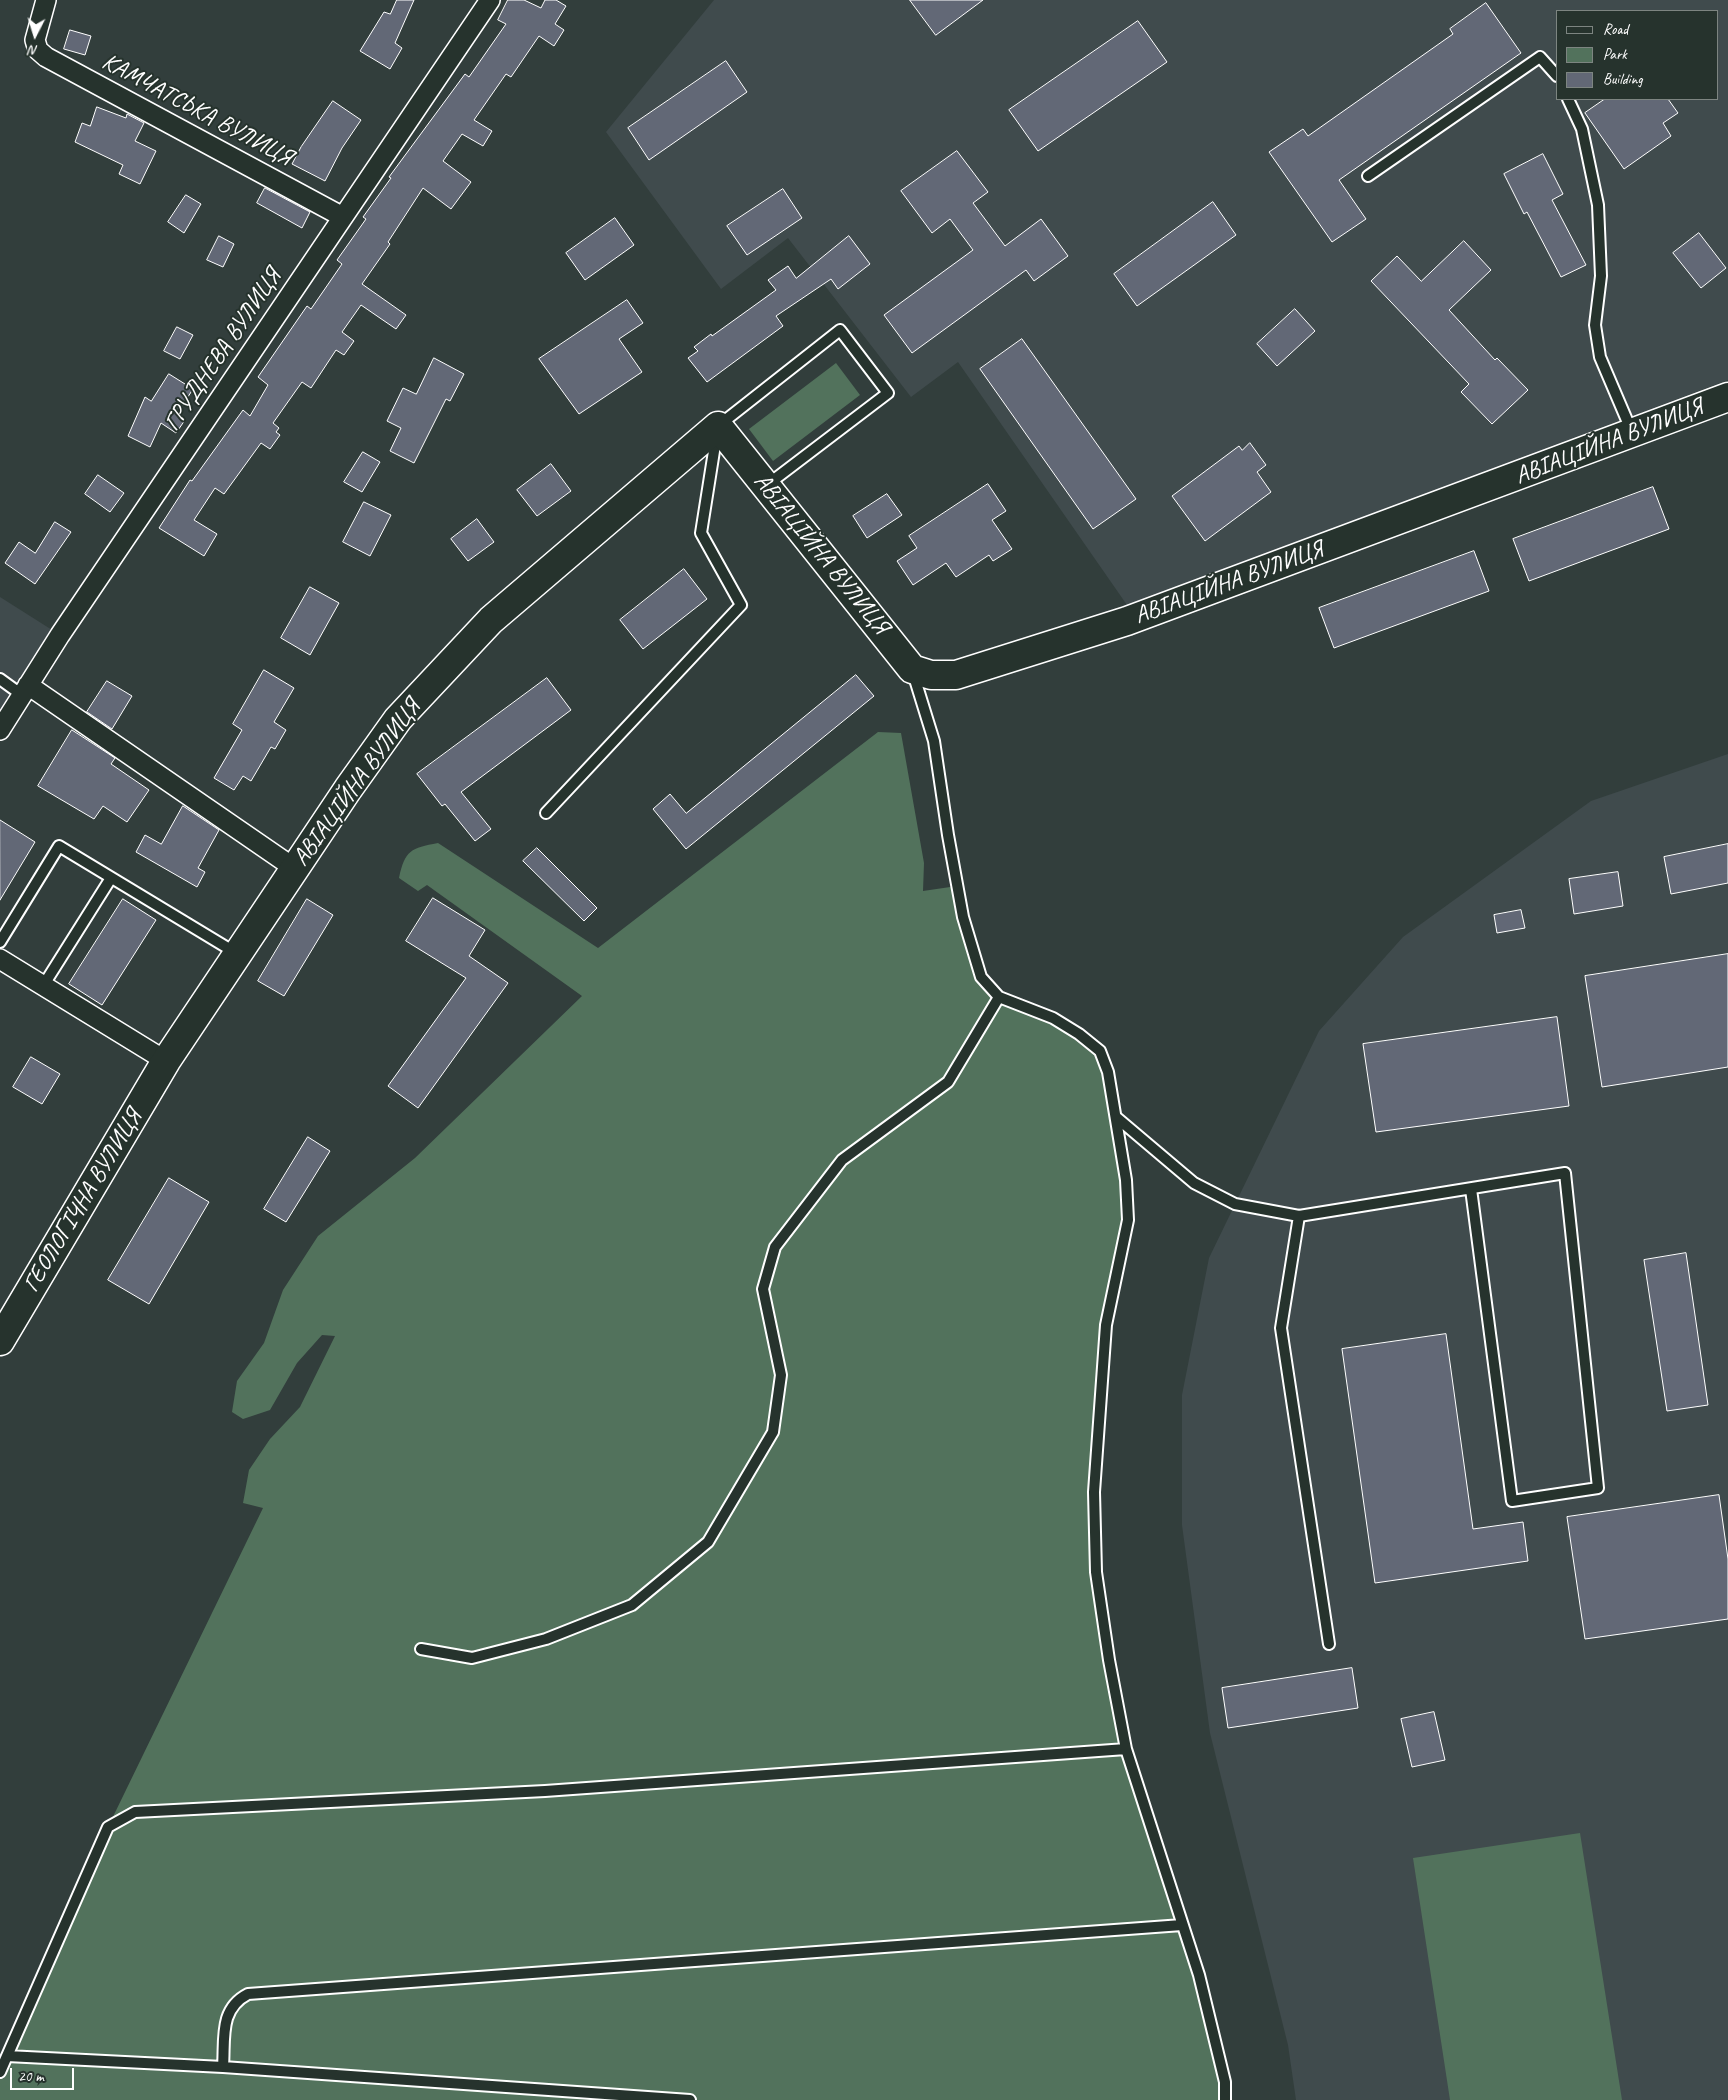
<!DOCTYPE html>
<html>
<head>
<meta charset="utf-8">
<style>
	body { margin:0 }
	#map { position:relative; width:1728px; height:2100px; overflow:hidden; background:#323e3c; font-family:Caveat,sans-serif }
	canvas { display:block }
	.legend { position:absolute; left:1556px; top:10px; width:162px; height:90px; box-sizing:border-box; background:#26332d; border:1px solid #7d8581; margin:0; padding:6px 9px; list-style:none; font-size:15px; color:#fff }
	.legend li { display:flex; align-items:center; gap:10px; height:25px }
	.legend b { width:25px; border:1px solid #7d8581 }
	.north { position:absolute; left:10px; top:10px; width:50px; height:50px; -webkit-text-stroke:4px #26332d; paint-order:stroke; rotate:185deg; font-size:14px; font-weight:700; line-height:20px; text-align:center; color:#fff }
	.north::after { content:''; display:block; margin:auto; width:18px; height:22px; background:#fff; clip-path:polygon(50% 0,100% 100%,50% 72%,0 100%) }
	.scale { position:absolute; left:10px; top:2068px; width:64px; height:22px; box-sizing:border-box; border:2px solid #fff; border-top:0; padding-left:6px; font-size:15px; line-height:18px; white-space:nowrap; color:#fff; -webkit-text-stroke:4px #26332d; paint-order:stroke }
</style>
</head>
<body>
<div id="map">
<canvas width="1728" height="2100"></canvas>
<ul class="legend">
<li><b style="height:6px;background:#26332d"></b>Road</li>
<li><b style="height:14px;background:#52725c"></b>Park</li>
<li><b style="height:14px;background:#626876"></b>Building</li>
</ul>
<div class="north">N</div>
<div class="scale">20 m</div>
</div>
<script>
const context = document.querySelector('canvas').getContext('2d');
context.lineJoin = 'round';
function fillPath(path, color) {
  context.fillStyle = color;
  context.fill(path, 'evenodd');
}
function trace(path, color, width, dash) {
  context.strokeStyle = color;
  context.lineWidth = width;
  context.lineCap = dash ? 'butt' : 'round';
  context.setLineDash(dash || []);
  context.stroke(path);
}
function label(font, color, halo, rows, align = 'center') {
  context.font = font + ' Caveat,sans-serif';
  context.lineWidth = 4;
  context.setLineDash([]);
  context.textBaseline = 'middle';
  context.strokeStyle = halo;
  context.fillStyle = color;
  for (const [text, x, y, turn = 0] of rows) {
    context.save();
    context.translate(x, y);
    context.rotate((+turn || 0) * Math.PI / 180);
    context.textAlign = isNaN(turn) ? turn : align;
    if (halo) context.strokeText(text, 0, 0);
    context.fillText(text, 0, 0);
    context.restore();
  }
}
fillPath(new Path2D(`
	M714,0H1728V380L1127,605L958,362L911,397L788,238L721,289L606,132ZM1557,11H1717V99H1557Z
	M0,597L60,635L0,730Z
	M1728,754V2100H1296L1288,2045L1210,1733L1182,1525V1395L1209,1258L1319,1031L1403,937L1591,801Z`), '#404b4d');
fillPath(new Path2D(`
	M836,363L860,395L773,461L749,429Z
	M878,732L901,733L924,863L923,891L957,886L981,977L999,997L1025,1006L1100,1051L1128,1220L1118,1262L1099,1400L1096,1572L1126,1749L1199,1975L1225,2100H0V2072L108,1827L263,1508L243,1503L249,1470L270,1439L300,1407L335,1336L322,1335L297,1363L270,1410L243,1419L232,1412L237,1381L264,1343L283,1290L318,1236L415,1158L582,996L427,885L418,891L399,878C405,850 411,848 438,843L598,948Z
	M1580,1833L1622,2100H1450L1413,1858Z`), '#52725c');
const building = new Path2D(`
	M397,0H414L395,43L402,48L390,69L360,51L384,12L390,14Z
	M508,0H524L541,8L545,0H556L566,6L555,24L564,30L554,46L539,36L511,77L506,74L474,120L492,131L483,146L462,134L443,161L471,182L451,209L423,188L388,242L390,244L362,284L406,315L396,329L361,305L342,332L354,341L344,355L336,350L311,388L302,382L273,423L279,428L276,432L280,435L270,449L261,443L224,494L215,488L194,520L217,534L204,556L159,528L190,480L192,481L243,410L250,416L268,385L258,377L307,306L311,309L342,264L337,260L366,219L363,217L391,178L389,177L465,74L469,77L506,24L498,20Z
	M910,0H983L936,35Z
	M1486,3L1521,53L1339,180L1366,219L1332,242L1269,152L1303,129L1308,136L1453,34L1450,29Z
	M1138,21L1167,62L1038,151L1009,110Z
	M70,30L91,36L85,55L64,49Z
	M726,61L747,92L649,160L628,128Z
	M1605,99H1668L1678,113L1663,123L1671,136L1624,169L1585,113Z
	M333,101L361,120L342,148L325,181L292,164L301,147Z
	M97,107L126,118L127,114L144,123L135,141L156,151L140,184L119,174L123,165L75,142L82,123L90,126Z
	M957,151L988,192L973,203L1005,246L1041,219L1068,256L1034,281L1026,270L912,353L884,315L973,250L950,219L932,233L901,191Z
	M1543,154L1563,194L1552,200L1586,265L1561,277L1527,212L1524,214L1504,174Z
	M265,188L310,212L302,228L257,203Z
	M783,189L802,218L747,255L727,226Z
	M186,195L201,204L184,233L168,222Z
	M1213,202L1236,235L1137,306L1114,274Z
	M615,218L634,245L585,280L566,253Z
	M1699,233L1726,268L1701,288L1673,253Z
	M219,236L234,244L223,267L207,260Z
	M849,236L870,264L838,289L831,279L776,316L783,326L707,382L688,358L698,351L694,347L711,334L712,336L776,290L768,280L788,266L796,278Z
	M1464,241L1491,270L1449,310L1495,360L1497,358L1528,390L1492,424L1461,392L1469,384L1371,281L1397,256L1421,281Z
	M627,300L643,323L619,339L642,372L579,414L539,359Z
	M1295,309L1315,331L1277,366L1257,344Z
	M177,327L193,335L180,359L164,351Z
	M1022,339L1136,499L1093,529L980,369Z
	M434,358L464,374L450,401L446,399L414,463L390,451L401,428L387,421L403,388L416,394Z
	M169,374L193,389L177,414L185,420L176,433L161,423L150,447L128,436L145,397L151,401Z
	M1250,443L1266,465L1257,472L1271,492L1205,541L1172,496L1239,446L1242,450Z
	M363,452L380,462L362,492L344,482Z
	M551,464L571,491L537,516L517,490Z
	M98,475L124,493L110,512L85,494Z
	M988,484L1006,511L992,520L1012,549L993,561L989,555L956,577L946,563L913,585L897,561L917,548L909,536Z
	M1653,487L1669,529L1529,581L1513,539Z
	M887,494L902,515L867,538L853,516Z
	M364,502L391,515L370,556L343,542Z
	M477,519L494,542L468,561L451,539Z
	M55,522L71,532L35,584L5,563L19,542L35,553Z
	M1474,551L1489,591L1334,648L1319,608Z
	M684,569L707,599L643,649L620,620Z
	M310,587L339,603L310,655L281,638Z
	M264,670L294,688L274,722L286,730L275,749L271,747L251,781L243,776L234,790L214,778L242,730L233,724Z
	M856,675L874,696L686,849L653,809L670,794L686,813Z
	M547,678L571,710L461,792L491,829L475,841L445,804L442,806L417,774Z
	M107,681L132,696L112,729L87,712Z
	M72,730L115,758L111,764L149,790L127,822L103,806L94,819L38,786Z
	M183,806L219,830L198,868L205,872L197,887L136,852L145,835L161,844Z
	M0,820L35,842L0,900Z
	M1728,844V883L1671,894L1664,857Z
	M537,848L597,908L584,921L523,861Z
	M1618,872L1623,906L1574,914L1569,879Z
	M433,898L485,930L469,956L508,983L418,1108L388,1086L466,978L406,941Z
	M123,899L156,920L102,1005L69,984Z
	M307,899L333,915L284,996L258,981Z
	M1521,910L1525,928L1497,933L1494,915Z
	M1728,954V1067L1602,1087L1585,976Z
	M1557,1017L1569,1106L1376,1132L1363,1044Z
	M31,1057L60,1074L42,1104L13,1087Z
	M308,1137L330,1151L286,1222L264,1209Z
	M169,1178L209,1202L149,1304L108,1280Z
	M1686,1253L1708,1405L1667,1411L1644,1260Z
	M1446,1334L1473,1529L1523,1522L1528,1561L1375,1583L1342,1349Z
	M1719,1495L1728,1559V1619L1585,1639L1567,1517Z
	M1352,1668L1358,1708L1228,1728L1222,1688Z
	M1434,1712L1445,1760L1412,1767L1401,1719Z`);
fillPath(building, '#626876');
trace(building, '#fff', 1);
const lane = new Path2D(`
	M1568,99L1582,129L1598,205L1601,276L1595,325L1600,357L1632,432
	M1368,176L1540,57L1557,76
	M913,673L934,741L948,835L963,917L981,977L999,997L1053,1018L1079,1034L1100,1051L1108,1072L1126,1180L1128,1220L1106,1325L1094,1492L1096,1572L1109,1660L1126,1749L1199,1975L1225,2082V2100
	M0,679L22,695
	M546,813L741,605L701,533L718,426L840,330L888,393L767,485
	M0,942L59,846L236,953
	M43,986L111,878
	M1116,1117L1194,1183L1235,1204L1299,1216L1565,1173L1598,1488L1512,1501L1471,1189
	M1299,1216L1281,1328L1329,1644
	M421,1649L472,1658L546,1639L632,1605L708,1542L773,1432L781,1375L763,1289L775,1247L842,1160L948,1082L999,997
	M7,2056L108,1827L135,1812L545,1791L1126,1749
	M223,2067C225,2038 219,2009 248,1994L1182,1925
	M0,2072L7,2056L223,2067L690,2100`);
const street = new Path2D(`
	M46,0L35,40L38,50L46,57L343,217
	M28,685L294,868
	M0,730L60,635L490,0
	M0,959L166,1061`);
const secondary = new Path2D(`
	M0,1341L166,1061L348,789L398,719L491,620L718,426L912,669L931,675H956L1127,621L1728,397`);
trace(lane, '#fff', 14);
trace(street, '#fff', 22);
trace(secondary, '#fff', 31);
trace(lane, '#26332d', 10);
trace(street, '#26332d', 19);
trace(secondary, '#26332d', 28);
label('24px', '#fff', '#26332d', [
	["КАМЧАТСЬКА ВУЛИЦЯ",197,110,28],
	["ГРУДНЕВА ВУЛИЦЯ",223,350,-56],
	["АВІАЦІЙНА ВУЛИЦЯ",1609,442,-21],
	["АВІАЦІЙНА ВУЛИЦЯ",821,554,51],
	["АВІАЦІЙНА ВУЛИЦЯ",1229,583,-20],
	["АВІАЦІЙНА ВУЛИЦЯ",357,783,-54],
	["ГЕОЛОГІЧНА ВУЛИЦЯ",83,1201,-59]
]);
</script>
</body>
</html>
